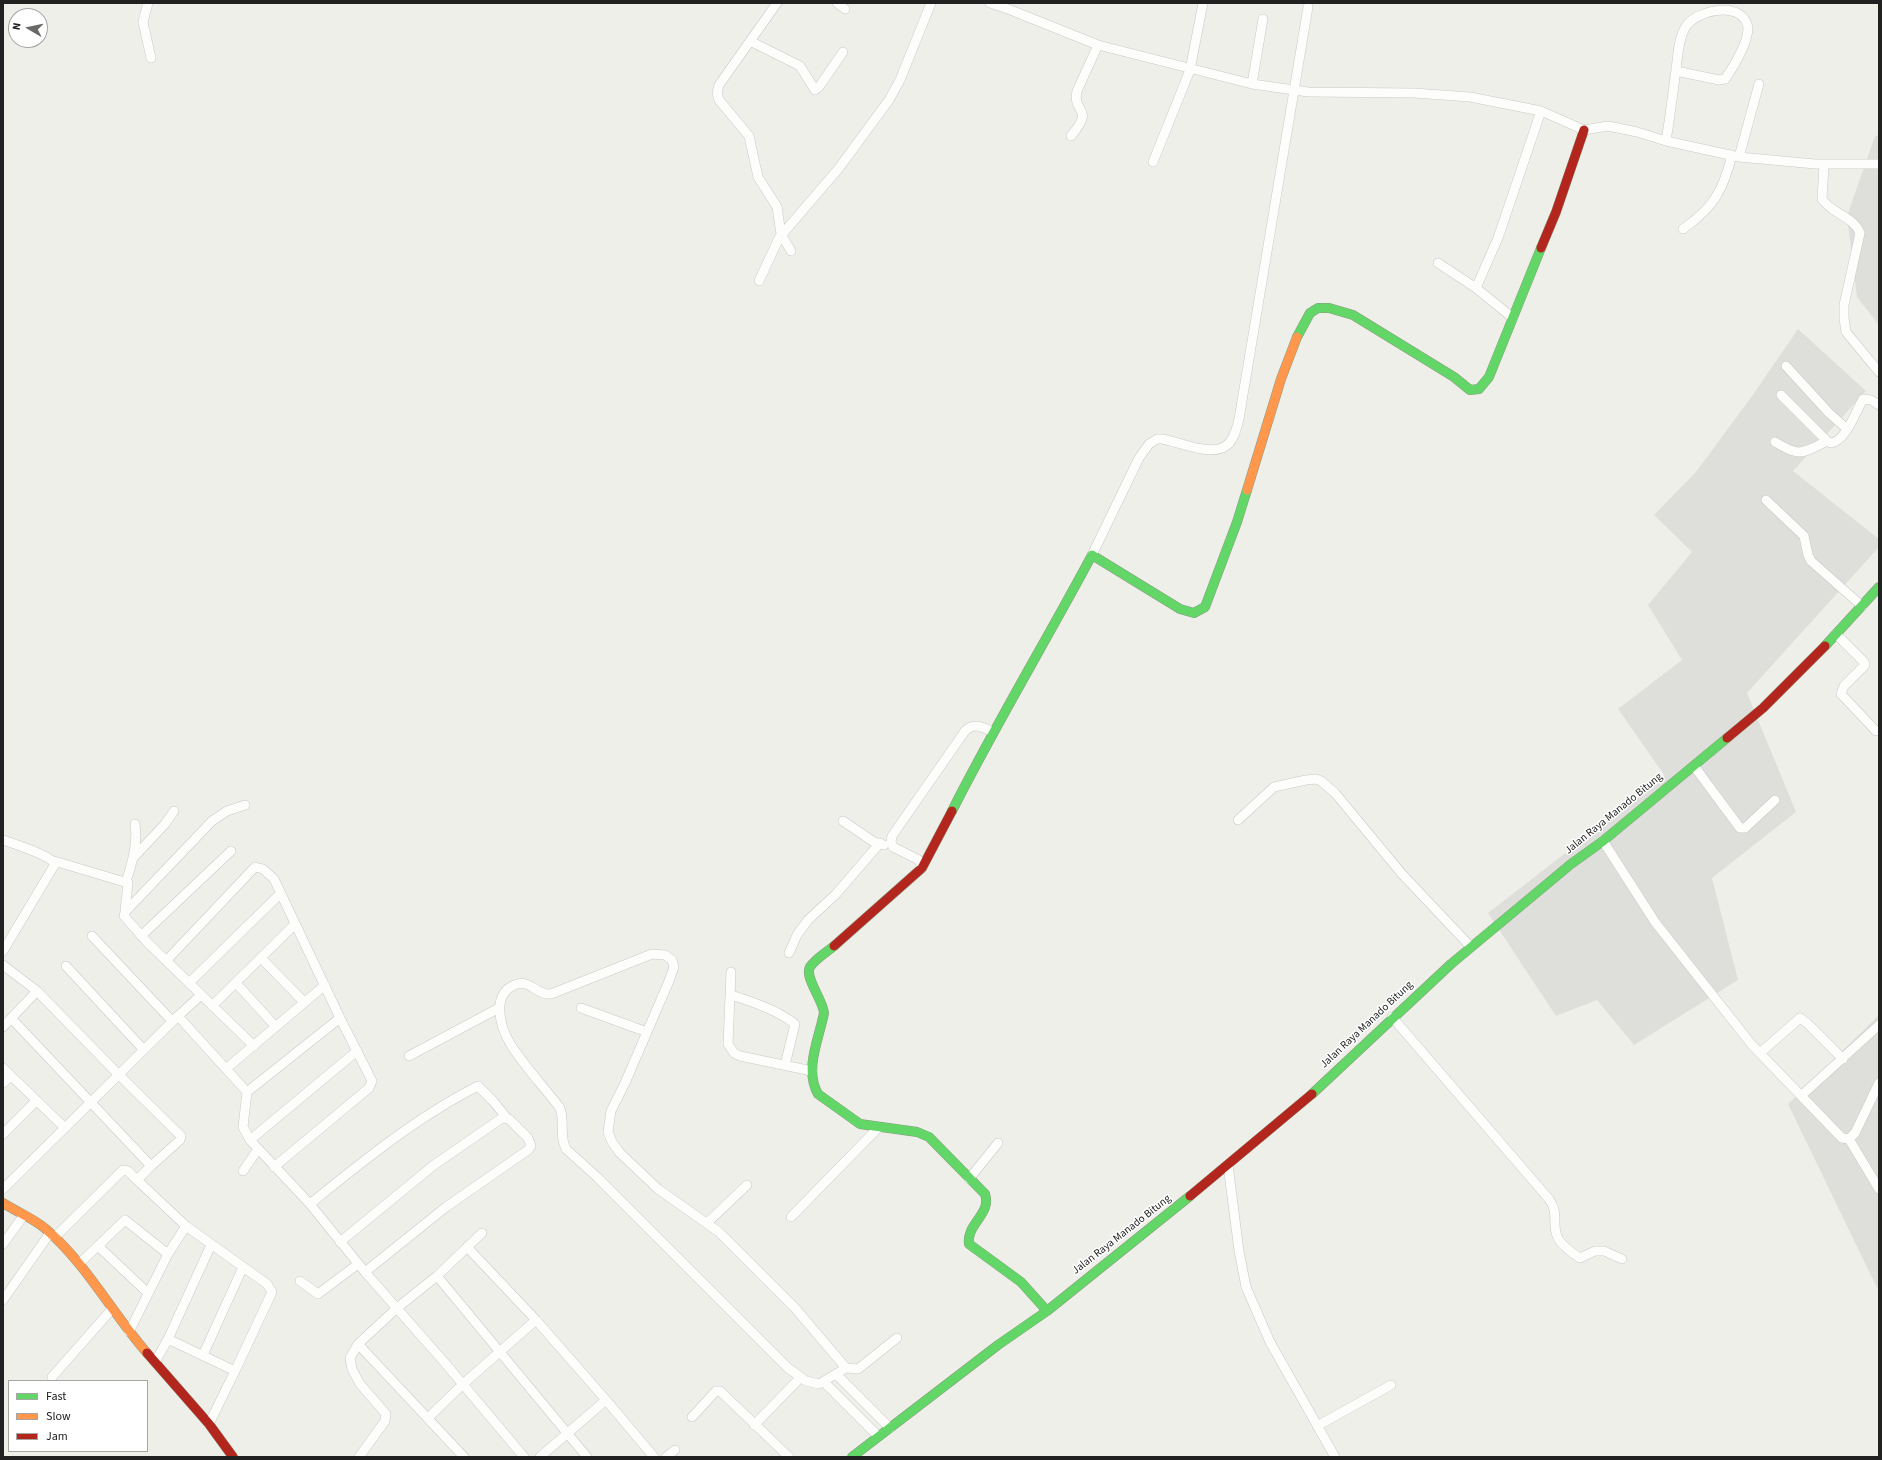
<!DOCTYPE html>
<html>
<head>
<meta charset="utf-8">
<style>
	body { margin:0 }
	#map { position:relative; width:1882px; height:1460px; overflow:hidden; background:#efefea; font-family:"Source Sans 3",sans-serif }
	canvas { display:block }
	.frame { position:absolute; inset:0; border:4px solid #212121; pointer-events:none }
	.legend { position:absolute; left:8px; top:1380px; width:140px; height:72px; box-sizing:border-box; background:#fff; border:1px solid #a6a6a6; margin:0; padding:5px 7px; list-style:none; font-size:12px; color:#212121 }
	.legend li { display:flex; align-items:center; gap:8px; height:20px }
	.legend b { width:20px; border:1px solid #a6a6a6 }
	.north { position:absolute; left:8px; top:8px; width:40px; height:40px; box-sizing:border-box; background:#fff; border:1px solid #a6a6a6; border-radius:50%; rotate:279deg; font-size:11px; font-weight:700; line-height:16px; text-align:center; color:#212121 }
	.north::after { content:''; display:block; margin:auto; width:14px; height:18px; background:#696967; clip-path:polygon(50% 0,100% 100%,50% 72%,0 100%) }
</style>
</head>
<body>
<div id="map">
<canvas width="1882" height="1460"></canvas>
<div class="frame"></div>
<ul class="legend">
<li><b style="height:5px;background:#63d668"></b>Fast</li>
<li><b style="height:5px;background:#ff974d"></b>Slow</li>
<li><b style="height:5px;background:#b3261e"></b>Jam</li>
</ul>
<div class="north">N</div>
</div>
<script>
const context = document.querySelector('canvas').getContext('2d');
context.lineJoin = 'round';
function fillPath(path, color) {
  context.fillStyle = color;
  context.fill(path, 'evenodd');
}
function trace(path, color, width, dash) {
  context.strokeStyle = color;
  context.lineWidth = width;
  context.lineCap = dash ? 'butt' : 'round';
  context.setLineDash(dash || []);
  context.stroke(path);
}
function label(font, color, halo, rows, align = 'center') {
  context.font = font + ' "Source Sans 3",sans-serif';
  context.lineWidth = 3;
  context.setLineDash([]);
  context.textBaseline = 'middle';
  context.strokeStyle = halo;
  context.fillStyle = color;
  for (const [text, x, y, turn = 0] of rows) {
    context.save();
    context.translate(x, y);
    context.rotate((+turn || 0) * Math.PI / 180);
    context.textAlign = isNaN(turn) ? turn : align;
    if (halo) context.strokeText(text, 0, 0);
    context.fillText(text, 0, 0);
    context.restore();
  }
}
fillPath(new Path2D(`
	M1879,135V325L1857,297L1847,216L1875,136Z
	M1798,329L1866,391L1793,471L1879,539V547L1747,693L1796,812L1712,878L1738,980L1634,1045L1597,1000L1556,1016L1488,913L1665,776L1618,709L1682,660L1648,605L1692,552L1654,515L1696,472L1752,396Z
	M1879,1015V1292L1788,1104Z`), '#dededb');
const street = new Path2D(`
	M148,3L143,22L151,58
	M777,3L719,85L717,93L719,100L749,136L758,177L777,207L781,234L791,251
	M837,3L845,9
	M990,3L1008,9L1098,45L1252,84L1308,92L1414,93L1470,97L1541,111L1584,130L1608,126L1637,132L1666,141L1739,157L1815,164H1879
	M750,41L800,66L815,90L819,87L843,52
	M1252,84L1263,19
	M1071,136C1096,106 1072,115 1077,91L1098,45
	M1666,141C1670,117 1673,93 1676,69C1678,56 1678,40 1685,28C1694,11 1739,0 1747,24C1752,37 1733,68 1725,79L1719,80L1676,71
	M1739,157L1759,84
	M1153,162L1190,70L1203,3
	M1824,164L1822,199C1832,214 1853,216 1860,233L1844,305V318L1846,332L1879,372
	M1683,229C1713,208 1723,191 1732,155
	M1438,263L1476,288L1513,318
	M759,281L779,238L839,168L889,100L900,80L931,3
	M1476,288L1498,238L1541,111
	M1786,366L1829,413L1847,429
	M1781,395L1827,441L1831,443C1846,441 1856,411 1863,399L1871,400L1879,405
	M1775,442C1799,457 1802,454 1827,441
	M1766,500L1804,536L1808,555L1811,561L1862,606
	M1092,555L1139,458L1149,444L1157,439H1162C1182,442 1222,463 1233,437C1239,426 1240,413 1242,401L1308,7
	M1836,634L1864,662L1865,665L1844,686L1841,694L1876,731
	M1694,766L1740,828H1745L1775,800
	M245,805L227,811L212,821L125,912L124,916L147,942L254,1046
	M1238,820L1274,787L1306,780L1316,779L1321,781L1335,793L1402,874L1471,947
	M843,821L874,842L884,845
	M3,840C14,844 50,855 55,864L3,951
	M1603,841L1655,922L1722,1007L1752,1045L1842,1138L1849,1139L1855,1133L1879,1083
	M134,857L165,824L174,811
	M54,861L128,883L125,911
	M922,868L919,860L893,847L891,842L892,836L965,731C974,722 982,727 993,732
	M126,882C132,863 138,844 135,824
	M92,936L172,1021
	M141,936L231,851
	M789,953L797,935L808,920L836,894L880,843
	M261,958L304,1002
	M166,961L255,867L263,869L274,879L340,1018L372,1081L369,1088L274,1167
	M3,965L37,991L118,1074L181,1136L180,1140L151,1166L11,1018
	M66,966L143,1049
	M731,972L728,1044L734,1053L740,1056L812,1071
	M189,983L280,894
	M236,983L276,1027
	M731,995C753,1002 777,1010 795,1024L785,1065
	M212,1006L295,924
	M581,1008L647,1032
	M178,1016L201,995
	M1392,1017L1549,1199C1559,1213 1552,1222 1557,1236C1559,1243 1573,1254 1580,1258L1595,1251H1604L1622,1259
	M3,1027L37,991
	M1760,1053L1800,1018L1807,1023L1843,1059
	M409,1056L499,1008
	M3,1068L64,1127
	M227,1068L325,985
	M3,1083L11,1076
	M247,1092L340,1018
	M1802,1095L1879,1025
	M3,1134L36,1101
	M1849,1139L1879,1189
	M250,1140L357,1051
	M1228,1165L1239,1251L1246,1287L1270,1342L1335,1457
	M151,1166L137,1180L186,1226L267,1284L272,1292L235,1371L168,1339L155,1362
	M243,1171L258,1149
	M969,1179L998,1143
	M3,1189L178,1016L247,1092L243,1127L250,1140L310,1204L365,1272L445,1363L524,1457
	M310,1204C363,1161 417,1117 478,1086L493,1101L506,1117
	M791,1217L878,1128
	M707,1223L747,1185
	M55,1237L123,1170L128,1171L137,1180
	M340,1242L434,1165L502,1118L509,1119L528,1138L531,1146L528,1150L446,1207L365,1272
	M3,1244L24,1215
	M98,1246L148,1293
	M467,1247L536,1320L606,1400L540,1457
	M80,1263L125,1220L168,1254
	M437,1276L587,1457
	M300,1281L318,1294L358,1264
	M3,1300L50,1233
	M129,1332L168,1254L186,1226
	M168,1339L211,1245
	M358,1344L350,1358L352,1369L360,1384L386,1414L385,1421L359,1457
	M203,1355L243,1267
	M846,1368L819,1384L806,1381L788,1368L597,1177L566,1149C559,1136 565,1122 560,1108C544,1087 525,1067 511,1045C500,1027 490,993 517,984C531,980 536,995 551,994L652,954L665,955L672,960L674,967L669,981L625,1083L611,1111L608,1132L612,1142L620,1153L658,1189L719,1232L795,1308L846,1368L858,1369L897,1338
	M836,1374L890,1428
	M52,1377L112,1309
	M824,1382L878,1436
	M606,1400L654,1457
	M692,1417L716,1391H720L789,1457
	M428,1418L463,1384L536,1320
	M209,1424L235,1371
	M754,1425L800,1378
	M1317,1426L1391,1385
	M464,1457L358,1344L397,1308L437,1276L482,1233
	M666,1457L675,1450`);
const fast = new Path2D(`
	M1297,337L1310,313L1318,308H1329L1353,315L1454,377L1470,390L1479,389L1489,377L1541,248
	M1825,646L1879,587
	M952,811C996,724 1046,641 1092,555L1180,609L1194,613L1205,607L1237,522L1247,490
	M834,946C827,952 815,959 810,967C804,977 823,1000 824,1013C819,1039 804,1069 818,1094L860,1124L917,1132L929,1137L985,1194C992,1214 966,1224 969,1244L1021,1282L1047,1311
	M1312,1094L1451,964L1571,864L1603,841L1727,738
	M852,1457L998,1345L1047,1311L1190,1196`);
const slow = new Path2D(`
	M1247,490L1281,379L1297,337
	M3,1203C17,1212 35,1219 47,1230C87,1265 112,1313 147,1353`);
const jam = new Path2D(`
	M1541,248L1556,212L1584,130
	M1727,738L1763,708L1825,646
	M834,946L922,868L952,811
	M1190,1196L1312,1094
	M147,1353L209,1424L233,1457`);
trace(street, '#c8c8c6', 10);
trace(fast, '#8c9a82', 10);
trace(slow, '#8c9a82', 10);
trace(jam, '#8c9a82', 10);
trace(street, '#fdfdfc', 9);
trace(fast, '#63d668', 9);
trace(slow, '#ff974d', 9);
trace(jam, '#b3261e', 9);
label('11px', '#212121', '#fff', [
	["Jalan Raya Manado Bitung",1614,814,-39],
	["Jalan Raya Manado Bitung",1367,1025,-43],
	["Jalan Raya Manado Bitung",1122,1235,-38]
]);
</script>
</body>
</html>
